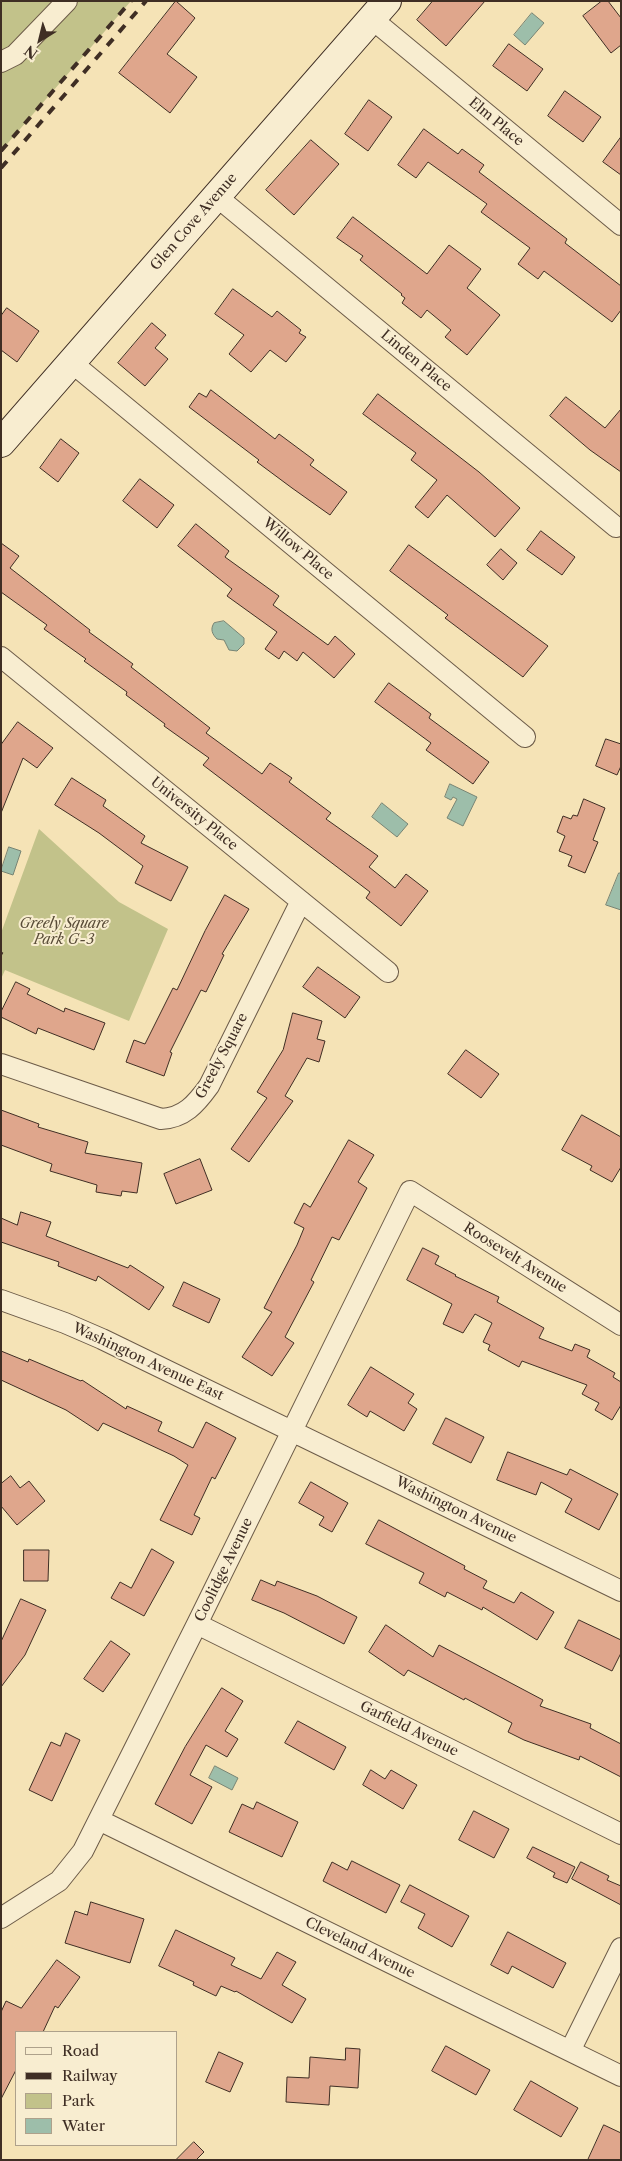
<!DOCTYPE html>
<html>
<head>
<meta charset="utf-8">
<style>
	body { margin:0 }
	#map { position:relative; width:622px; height:2161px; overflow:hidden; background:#f5e3b6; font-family:"Libre Caslon Text",serif }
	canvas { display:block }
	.frame { position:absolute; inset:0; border:2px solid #3f2e24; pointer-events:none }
	.legend { position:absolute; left:15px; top:2031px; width:162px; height:115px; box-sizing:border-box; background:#f8edd0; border:1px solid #aea18b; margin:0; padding:6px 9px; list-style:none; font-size:15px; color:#3f2e24 }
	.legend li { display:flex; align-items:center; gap:10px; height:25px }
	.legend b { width:25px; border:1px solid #aea18b }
	.north { position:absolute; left:15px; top:15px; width:50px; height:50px; -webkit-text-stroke:4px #f8edd0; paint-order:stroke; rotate:216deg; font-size:14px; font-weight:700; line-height:20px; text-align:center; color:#3f2e24 }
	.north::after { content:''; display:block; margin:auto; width:18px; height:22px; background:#3f2e24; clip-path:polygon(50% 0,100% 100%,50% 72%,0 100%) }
</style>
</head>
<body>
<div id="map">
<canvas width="622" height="2161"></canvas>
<div class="frame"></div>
<ul class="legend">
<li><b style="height:6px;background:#f8edd0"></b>Road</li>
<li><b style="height:6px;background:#3f2e24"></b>Railway</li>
<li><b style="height:14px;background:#c2c28a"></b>Park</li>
<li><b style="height:14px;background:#9dbeaa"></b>Water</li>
</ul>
<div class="north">N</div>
</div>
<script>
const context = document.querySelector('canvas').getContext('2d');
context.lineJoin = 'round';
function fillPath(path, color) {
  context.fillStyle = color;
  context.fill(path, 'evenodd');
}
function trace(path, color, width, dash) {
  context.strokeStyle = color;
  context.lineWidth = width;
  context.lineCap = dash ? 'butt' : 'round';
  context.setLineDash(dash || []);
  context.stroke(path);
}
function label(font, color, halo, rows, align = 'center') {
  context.font = font + ' "Libre Caslon Text",serif';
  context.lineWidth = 4;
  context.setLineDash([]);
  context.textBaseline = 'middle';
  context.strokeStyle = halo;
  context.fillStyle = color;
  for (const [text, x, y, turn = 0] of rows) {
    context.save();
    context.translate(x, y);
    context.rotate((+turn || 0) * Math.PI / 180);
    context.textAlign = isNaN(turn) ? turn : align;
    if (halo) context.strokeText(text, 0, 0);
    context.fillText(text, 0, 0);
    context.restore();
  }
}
fillPath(new Path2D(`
	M1,1H131L1,151Z
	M39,829L119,902L168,929L129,1021L5,970L1,979V933Z`), '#c2c28a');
const water = new Path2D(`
	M532,13L544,23L525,45L514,35Z
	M224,621L244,638V644L237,651L229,650L224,640L217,639C212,634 210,629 214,623Z
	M450,784L477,797L463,826L447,818L457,799L453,797L451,800L445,797Z
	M382,803L408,824L397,837L372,817Z
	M9,847L21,851L13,875L1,871Z
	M619,873H621V910L606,905Z
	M215,1766L238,1778L232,1790L209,1778Z`);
fillPath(water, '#9dbeaa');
trace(water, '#778474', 1);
const building = new Path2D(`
	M176,1L195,18L167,54L197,77L170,113L119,73Z
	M433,1H485L446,46L417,20Z
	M602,1H608L621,18V45L611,53L583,16Z
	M509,44L543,69L527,91L493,66Z
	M565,91L601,117L583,142L548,116Z
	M369,100L392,117L368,151L345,134Z
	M424,129L458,154L462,149L484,165L479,172L567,239L565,243L621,286V310L612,322L544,271L538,279L518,264L530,248L481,212L487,204L428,162L416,178L398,165Z
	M621,137V175L603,162Z
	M311,140L339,164L294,215L266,190Z
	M353,217L427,274L449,245L481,269L467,288L500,315L467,355L445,337L451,330L427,310L421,318L402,303L405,298L401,295L402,294L360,260L363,256L337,238Z
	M233,289L272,317L277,311L301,330L299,333L306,337L286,362L270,350L251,372L229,354L244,335L215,314Z
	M7,308L39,331L17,362L1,350V316Z
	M152,323L166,335L155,348L168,359L145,386L118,363Z
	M211,390L275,439L279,434L314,460L310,465L347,492L330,515L292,488L257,462L259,460L189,407L199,393L206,397Z
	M378,394L479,472L520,508L495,537L447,495L428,518L415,507L437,480L411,460L416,453L363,414Z
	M566,397L605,428L621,409V472L590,450L550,416Z
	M61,439L79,453L58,482L40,468Z
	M140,479L174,505L157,528L123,501Z
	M196,524L229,551L225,557L279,596L273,605L328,645L335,636L355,654L334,678L303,652L297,661L284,651L279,659L265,649L277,632L227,596L232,589L178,546Z
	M541,531L575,557L562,575L527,550Z
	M1,543L19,556L10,568L90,630L89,632L133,664L131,667L210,728L206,733L262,774L270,763L292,778L289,782L331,813L326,819L378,856L369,867L395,888L406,874L428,891L401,926L366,898L370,892L203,765L209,758L164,726L165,724L126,695L127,692L84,661L86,659L44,629L47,625L1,592Z
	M409,545L548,646L523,677L445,618L448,615L390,571Z
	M501,549L517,563L503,580L487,565Z
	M389,683L431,714L429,718L489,762L473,784L426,750L431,743L375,702Z
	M18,722L53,748L37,768L23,758L1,813V745Z
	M606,739L621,744V766L617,775L596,766Z
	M72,778L106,800L103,806L145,836L141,843L188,867L171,901L135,883L143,866L99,833L55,805Z
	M584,799L605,808L593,840L598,842L585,873L568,866L572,856L559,851L565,836L557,832L563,816L571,819L573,815L577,816Z
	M225,895L249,909L222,954L224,955L206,992L201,990L170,1052L172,1053L164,1076L126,1062L134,1040L145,1044L173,988L177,990L205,931Z
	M318,967L360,997L345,1018L303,987Z
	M16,982L30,989L27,994L64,1012L65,1008L105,1023L94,1050L38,1028L36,1034L1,1017V1012Z
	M293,1013L322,1021L317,1039L325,1041L319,1062L307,1058L285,1096L293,1101L249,1162L231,1149L267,1098L257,1092L283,1050Z
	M466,1050L499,1074L481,1098L448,1074Z
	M1,1110L39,1124L38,1127L88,1142L85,1153L142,1163L137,1193L122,1191L121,1196L96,1192L97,1185L50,1171L52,1164L1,1145Z
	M582,1115L621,1137V1167L612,1182L590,1170L592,1166L562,1150Z
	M349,1140L374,1155L358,1182L367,1188L339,1240L332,1237L311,1280L314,1282L285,1337L294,1343L272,1376L242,1357L272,1312L264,1308L297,1245L304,1228L294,1223L304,1203L310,1207Z
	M200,1159L212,1190L176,1204L164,1174Z
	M21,1212L51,1222L46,1236L128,1268L130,1265L164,1287L149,1310L98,1276L96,1281L58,1266L59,1262L1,1242V1218L17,1225Z
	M423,1248L439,1256L435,1264L456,1275L455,1276L499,1297L497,1302L544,1328L539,1338L572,1351L575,1344L590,1350L587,1357L615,1373L613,1377L621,1382V1405L612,1420L595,1410L599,1403L582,1394L587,1385L522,1361L519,1367L488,1350L490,1345L483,1342L492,1323L475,1314L463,1333L443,1324L452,1304L407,1280Z
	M184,1282L220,1299L209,1323L173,1306Z
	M1,1351L28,1362L29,1359L81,1381L82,1380L126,1409L127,1406L162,1422L158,1431L193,1448L206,1422L236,1438L215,1479L212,1477L194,1515L200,1518L192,1535L160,1520L188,1465L174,1456L103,1423L98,1431L66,1410L1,1380Z
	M371,1367L414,1394L408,1403L417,1409L404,1431L370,1411L367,1417L348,1405Z
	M446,1418L484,1437L471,1463L433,1444Z
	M508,1452L567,1475L570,1469L618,1494L599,1530L565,1512L572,1499L541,1482L536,1495L497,1480Z
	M11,1476L20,1488L29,1481L45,1501L17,1525L1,1506V1484Z
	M311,1482L348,1503L332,1532L319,1525L324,1517L299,1503Z
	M379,1520L465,1566L464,1569L487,1581L483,1588L514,1603L521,1592L554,1612L537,1640L483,1607L482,1610L447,1592L445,1597L419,1583L424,1573L366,1544Z
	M152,1549L174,1562L144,1616L111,1598L120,1582L131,1588Z
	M24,1550H49L48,1581H24Z
	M261,1580L275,1586L277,1581L317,1596L357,1617L344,1644L284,1613L252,1600Z
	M21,1599L46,1610L25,1655L1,1687V1642Z
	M579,1620L621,1640V1653L612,1671L565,1648Z
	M386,1625L433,1657L439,1645L543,1700L540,1706L591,1724L590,1728L621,1744V1777L580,1756L579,1760L524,1740L508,1732L512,1723L465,1698L464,1700L408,1670L404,1676L369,1652Z
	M111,1641L130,1654L103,1692L84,1679Z
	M222,1688L243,1701L225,1731L238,1739L227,1757L206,1745L190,1775L212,1787L192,1824L155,1804L185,1747Z
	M298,1721L346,1747L334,1770L285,1743Z
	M66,1733L80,1740L52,1801L29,1790L51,1742L60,1746Z
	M371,1770L385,1779L391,1770L417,1785L403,1809L363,1785Z
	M257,1802L298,1822L282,1857L229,1832L242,1804L253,1809Z
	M474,1811L509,1829L494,1858L459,1840Z
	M533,1847L575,1867L567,1883L553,1877L555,1873L527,1858Z
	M352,1861L400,1885L386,1913L323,1881L332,1862L347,1870Z
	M581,1862L609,1876L607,1880L621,1886V1905L572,1879Z
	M410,1885L469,1916L452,1947L418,1928L425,1914L401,1902Z
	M91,1902L144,1919L130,1963L65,1943L75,1911L87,1915Z
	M176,1930L235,1958L231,1965L261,1979L277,1952L296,1962L282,1985L306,1999L292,2023L236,1991L235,1992L221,1986L216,1996L193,1985L194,1982L159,1966Z
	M508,1932L566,1963L553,1988L512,1966L508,1974L491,1965Z
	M57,1960L80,1977L58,2008L55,2006L43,2032H16V2070L1,2099V2012L6,2001L21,2008Z
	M446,2046L490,2070L476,2095L432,2071Z
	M346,2048L360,2049L358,2088L330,2086L329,2105L286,2102L287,2077L309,2078L310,2057L345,2060Z
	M219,2052L243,2063L230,2092L206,2082Z
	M531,2081L578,2108L561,2137L514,2110Z
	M604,2125L621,2133V2160H588Z
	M194,2142L204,2152L196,2160H176Z`);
fillPath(building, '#dfa68c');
trace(building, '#3f2e24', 1);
const street = new Path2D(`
	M372,19L621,225
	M1,62L15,55L67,1
	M216,196L616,527
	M71,362L525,737
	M1,657L388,972
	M1,1064L161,1119C184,1118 196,1104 209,1086L301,901
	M1,1300L65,1323L102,1339L621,1591
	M197,1624L621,1834
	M99,1820L621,2076
	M1,1918L59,1881L83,1851L197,1624L410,1191L621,1325
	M570,2051L621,1948`);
const secondary = new Path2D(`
	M1,443L387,1`);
trace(street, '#6c5b48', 22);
trace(secondary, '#3f2e24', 30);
trace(new Path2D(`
	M1,954L2,952`), '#3f2e24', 3, [4, 2.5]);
trace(street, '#f8edd0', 20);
trace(secondary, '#f8edd0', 28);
trace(new Path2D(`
	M1,151L131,1
	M1,168L146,1`), '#3f2e24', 4, [9, 9]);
label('14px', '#3f2e24', '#f8edd0', [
	["Elm Place",496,122,40],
	["Glen Cove Avenue",194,222,-49],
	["Linden Place",416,361,40],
	["Willow Place",298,549,40],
	["University Place",194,814,39],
	["Greely Square",222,1056,-62],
	["Roosevelt Avenue",515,1258,32],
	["Washington Avenue East",148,1362,25],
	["Washington Avenue",456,1510,26],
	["Coolidge Avenue",224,1570,-64],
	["Garfield Avenue",409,1729,26],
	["Cleveland Avenue",360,1948,26]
]);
label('italic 14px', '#594c38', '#f8edd0', [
	["Greely Square",64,924],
	["Park G-3",64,940]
]);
</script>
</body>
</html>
